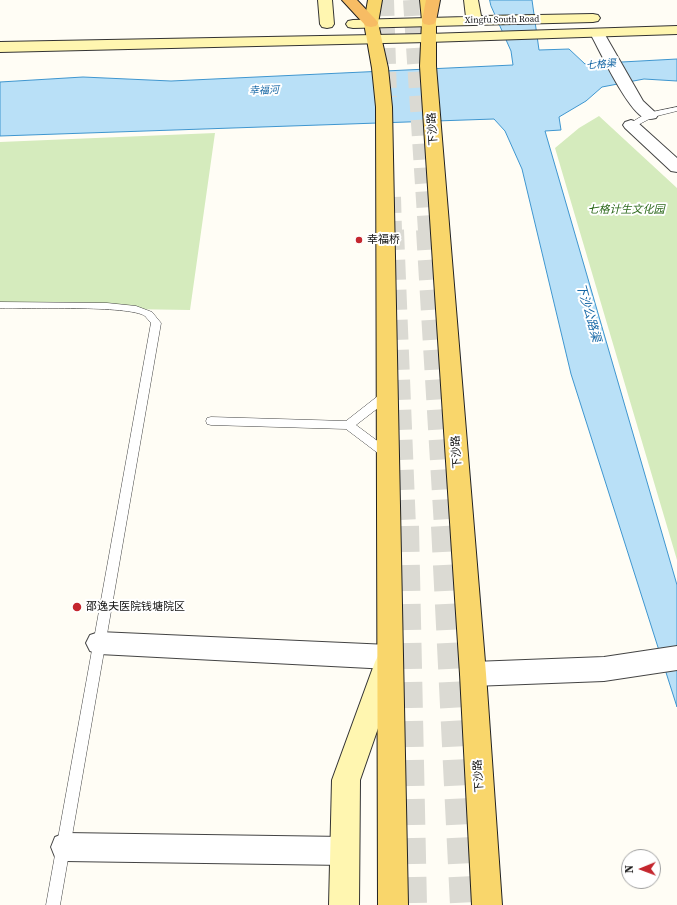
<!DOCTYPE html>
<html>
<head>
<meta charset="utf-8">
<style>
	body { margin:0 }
	#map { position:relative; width:677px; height:905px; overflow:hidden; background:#fffdf5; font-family:"Source Serif 4",serif }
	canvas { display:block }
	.north { position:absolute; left:621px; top:849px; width:40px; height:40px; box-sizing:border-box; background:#fff; border:1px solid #a0a0a0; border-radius:50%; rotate:269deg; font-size:11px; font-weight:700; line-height:16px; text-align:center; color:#111 }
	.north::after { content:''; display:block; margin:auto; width:14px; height:18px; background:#c4262e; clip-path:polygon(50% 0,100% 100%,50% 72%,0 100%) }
</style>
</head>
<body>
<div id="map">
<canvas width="677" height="905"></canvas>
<div class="north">N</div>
</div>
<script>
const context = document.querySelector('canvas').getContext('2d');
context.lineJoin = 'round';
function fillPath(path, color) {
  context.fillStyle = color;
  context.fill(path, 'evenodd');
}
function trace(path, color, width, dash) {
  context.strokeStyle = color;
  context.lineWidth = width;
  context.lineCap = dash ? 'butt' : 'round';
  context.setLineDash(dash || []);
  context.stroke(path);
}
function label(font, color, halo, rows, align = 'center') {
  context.font = font + ' "Source Serif 4","Noto Sans SC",serif';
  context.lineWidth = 4;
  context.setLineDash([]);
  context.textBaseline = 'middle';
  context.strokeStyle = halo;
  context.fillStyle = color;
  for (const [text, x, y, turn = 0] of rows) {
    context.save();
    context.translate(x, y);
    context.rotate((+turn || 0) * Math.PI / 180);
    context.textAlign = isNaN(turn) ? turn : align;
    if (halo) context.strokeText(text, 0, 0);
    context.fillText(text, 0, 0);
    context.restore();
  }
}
fillPath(new Path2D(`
	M599,116L677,188V560L555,148L579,128Z
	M215,133L190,310L0,307V142Z`), '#d5ebbd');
const water = new Path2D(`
	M490,0H532L539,50L569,49L585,64L677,59V81L644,79L602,87L586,101L559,117L561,130L545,131L677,585V707L571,374L522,169L505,131L494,119L0,136V82L83,77L171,81L513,65L511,51L491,6Z`);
fillPath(water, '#b9e0f7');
trace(water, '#3f96cf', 1);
trace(new Path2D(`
	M386,0L389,97
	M411,0L426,231
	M393,197L394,231`), '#dbdad3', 16, [16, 8]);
trace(new Path2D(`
	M394,230L406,527
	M426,230L444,527`), '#dbdad3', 20, [20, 10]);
trace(new Path2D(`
	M406,526L414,905
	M444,526L463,905`), '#dbdad3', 26, [26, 13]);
const service = new Path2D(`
	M677,107V111L653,117L634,127H628L627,125L647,113Z
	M0,302L107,303L136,306L152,312L161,323L60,905H46L151,323C149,321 147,318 145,316C129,305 26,309 0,308Z
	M387,391L391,392L392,395L391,398L356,425L391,451L393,454L391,457L387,458L383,457L346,429L211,425L207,424L206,421L207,418L211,417L346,421L383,392Z`);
const minor = new Path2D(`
	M597,29L602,30L604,33L643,101L658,115L656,118C652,119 648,120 644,118C626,108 601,53 590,33L592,30Z
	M631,120L637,122L677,158V172L671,171L625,128L623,125L625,122Z
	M99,632L389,645L398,649L402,657L398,665L389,669L99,654L90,651L86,643L90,635Z
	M677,646V670L604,681L473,686L464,682L460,674L464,666L473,662L604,657Z
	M65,833L345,837L355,841L359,851L355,861L345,865L65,861L55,857L51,847L55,837Z`);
const secondary = new Path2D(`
	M318,0H332L334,24L332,27L327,28L322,27L320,24Z
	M464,0H478L481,16L593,14L598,15L600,18L598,21L593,22L353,28L348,27L346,24L348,21L353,20L466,17Z
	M677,26V34L428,42L0,52V42L428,34Z
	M388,650L397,654L401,662L360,780L359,905H329L332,780L375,662L379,654Z`);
const primary = new Path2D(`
	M368,0H382L378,23L388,68L392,107L408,905H378L376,107L372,68L364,23Z
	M420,0H434L436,21V66L486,674L502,905H472L460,674L420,66L422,21Z`);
const trunk = new Path2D(`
	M342,0H357L376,20L378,23L376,26L371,27L366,26Z
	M426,0H440L436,21L434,24L429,25L424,24L422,21Z`);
trace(service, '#444', 1);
trace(minor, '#444', 2);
trace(secondary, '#333', 2);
trace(primary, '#222', 2);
trace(trunk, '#222', 2);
fillPath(service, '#fff');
fillPath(minor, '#fff');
fillPath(secondary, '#fff6b0');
fillPath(primary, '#f9d66b');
fillPath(trunk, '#f7bc64');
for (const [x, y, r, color] of [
	[359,240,4,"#c4262e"],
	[77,607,5,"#c4262e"]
]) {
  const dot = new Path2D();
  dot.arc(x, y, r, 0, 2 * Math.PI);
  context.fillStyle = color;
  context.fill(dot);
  trace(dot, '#fff', 1.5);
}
label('9px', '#111', '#fff', [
	["Xingfu South Road",502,20,-1]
]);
label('italic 10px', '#1768a6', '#fff', [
	["七格渠",601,65,-5],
	["幸福河",264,91,-2]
]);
label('11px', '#111', '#fff', [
	["下沙路",433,129,-94],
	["下沙路",457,452,-94],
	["下沙路",479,776,-94]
]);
label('italic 11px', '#2f6b1f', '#fff', [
	["七格计生文化园",626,210]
]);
label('11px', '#111', '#fff', [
	["幸福桥",367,240],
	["邵逸夫医院钱塘院区",86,607]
], 'left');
label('italic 12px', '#1768a6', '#fff', [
	["下沙公路渠",588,313,74]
]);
</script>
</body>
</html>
